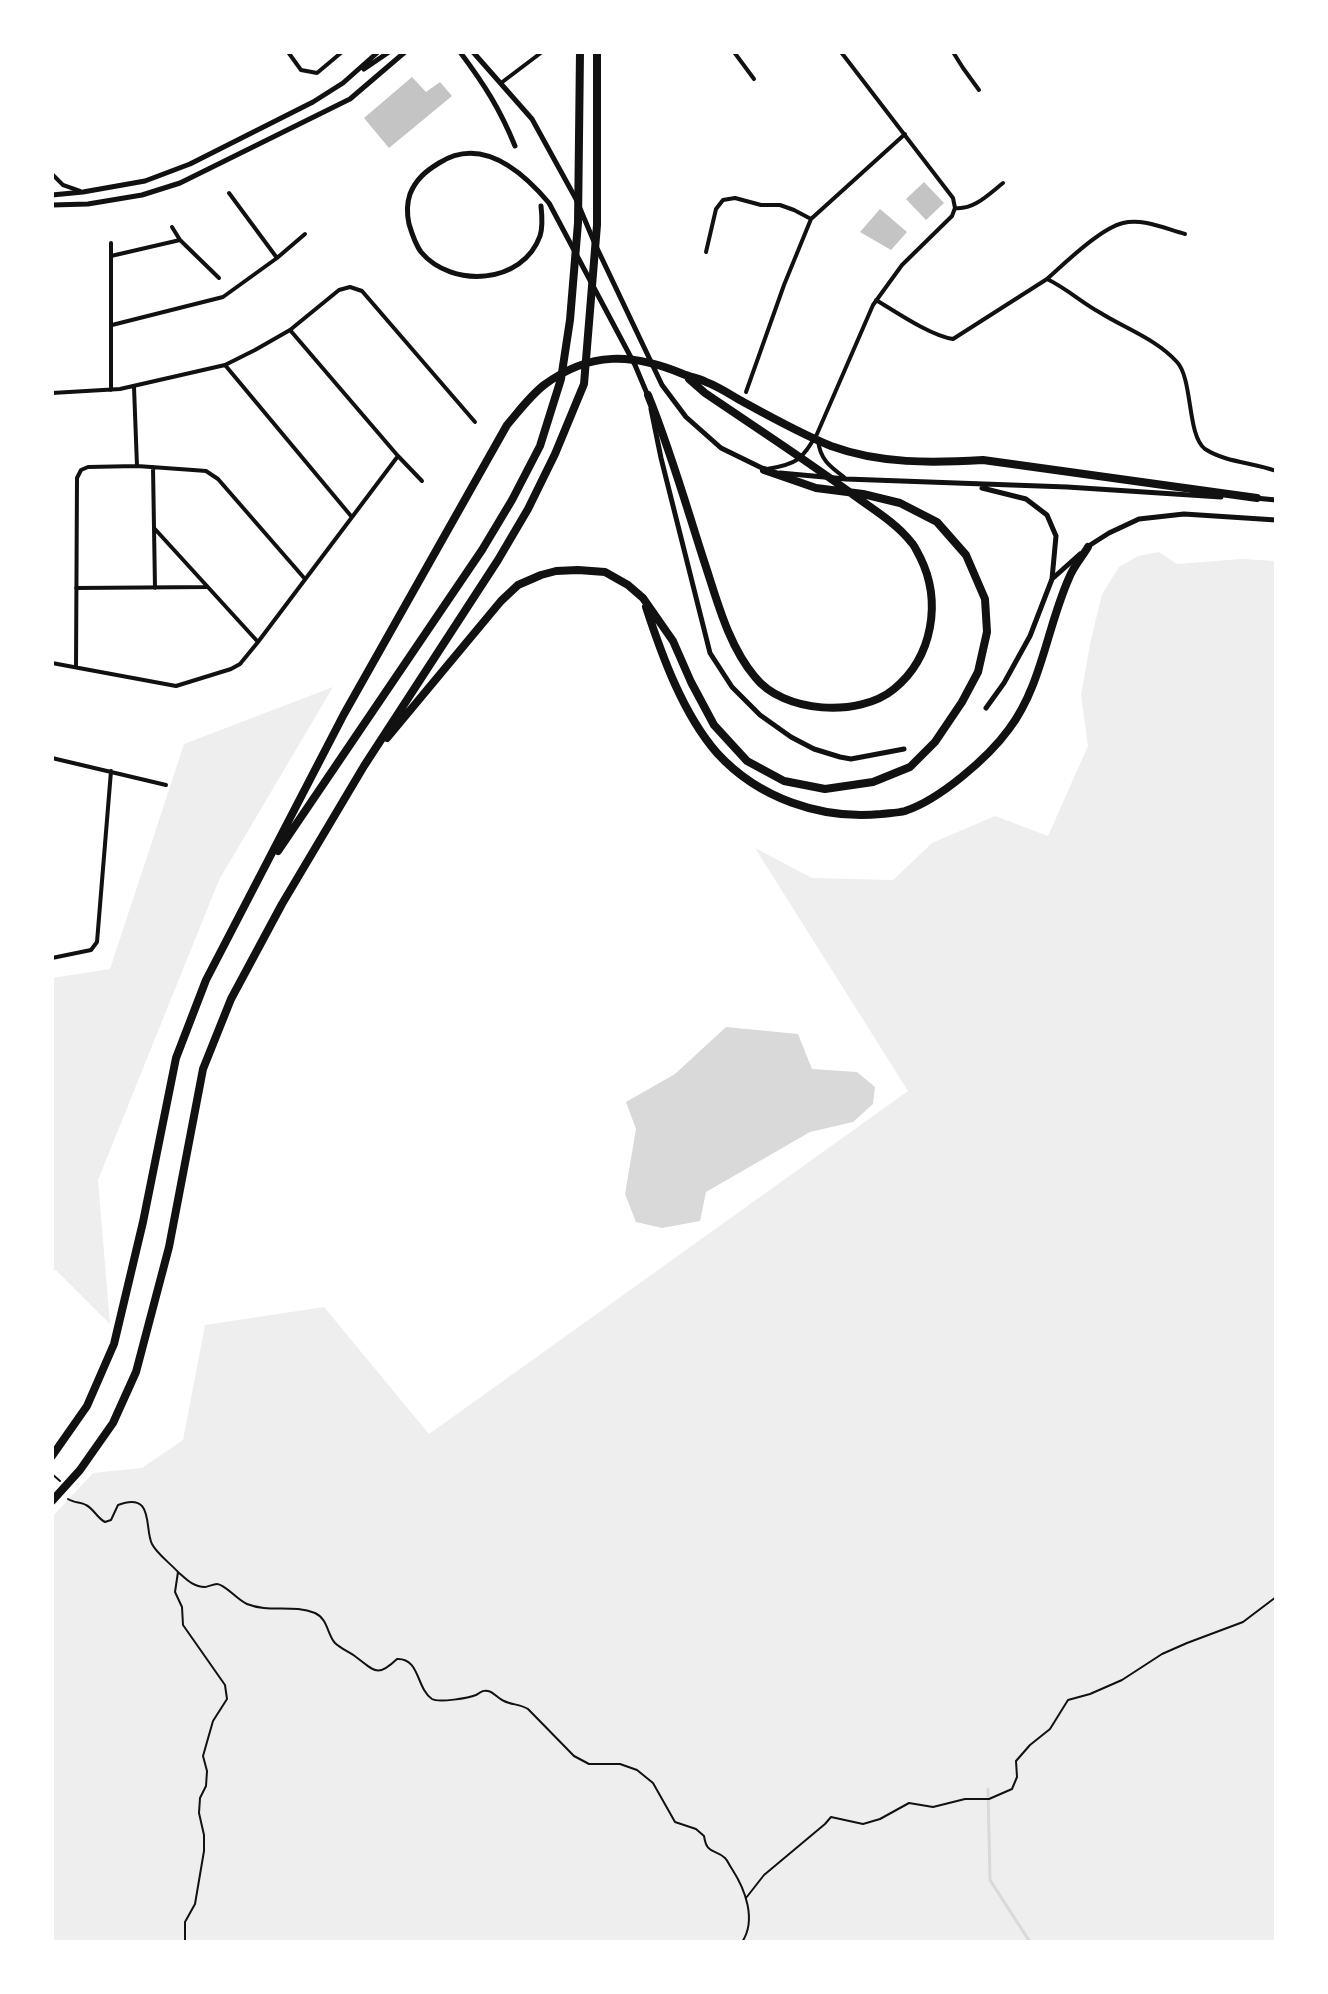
<!DOCTYPE html>
<html>
<head>
<meta charset="utf-8">
<style>
	body { margin:0 }
	#map { position:relative; width:1328px; height:1994px; overflow:hidden; background:#fff; font-family:Bitter,serif }
	canvas { display:block }
	.frame { position:absolute; inset:0; border:54px solid #fff; pointer-events:none }
</style>
</head>
<body>
<div id="map">
<canvas width="1328" height="1994"></canvas>
<div class="frame"></div>
</div>
<script>
const context = document.querySelector('canvas').getContext('2d');
context.lineJoin = 'round';
function fillPath(path, color) {
  context.fillStyle = color;
  context.fill(path, 'evenodd');
}
function trace(path, color, width, dash) {
  context.strokeStyle = color;
  context.lineWidth = width;
  context.lineCap = dash ? 'butt' : 'round';
  context.setLineDash(dash || []);
  context.stroke(path);
}
fillPath(new Path2D(`
	M1159,552L1177,564L1242,559L1276,561V1942H52V1517L93,1473L142,1468L183,1440L205,1325L324,1307L429,1434L908,1091L755,848L812,878L893,880L932,843L995,816L1048,836L1088,746L1081,695L1090,644L1102,594L1119,567L1138,556Z
	M333,687L219,880L98,1180L110,1324L56,1270L52,1271V978L110,969L184,744Z`), '#eee');
fillPath(new Path2D(`
	M726,1027L798,1034L812,1069L857,1072L875,1087L873,1104L853,1122L810,1132L706,1192L700,1221L662,1228L636,1222L625,1194L636,1129L626,1102L675,1074Z`), '#d9d9d9');
trace(new Path2D(`
	M988,1789L990,1880L1030,1942`), '#d9d9d9', 3);
fillPath(new Path2D(`
	M412,77L426,92L440,82L452,96L389,148L364,118Z
	M924,182L944,203L926,220L906,199Z
	M880,209L907,232L891,250L860,232Z`), '#c4c4c4');
trace(new Path2D(`
	M52,1417V1419
	M52,1474L60,1481
	M68,1499C74,1503 81,1502 86,1505C94,1509 97,1518 105,1522L111,1520L118,1505C155,1491 144,1529 152,1544C157,1554 170,1563 178,1572L175,1592L182,1607L183,1625L225,1685L227,1699L213,1721L203,1756L207,1771L206,1786L200,1798L199,1813L204,1835V1851L195,1904L185,1922V1942
	M178,1572C186,1579 193,1587 205,1587C208,1587 213,1584 217,1584C225,1584 237,1600 247,1604C269,1613 293,1604 315,1613C328,1619 327,1634 335,1643C341,1649 350,1652 356,1657C375,1671 377,1678 397,1659C420,1658 416,1688 432,1699C439,1703 469,1698 476,1695C482,1692 481,1690 488,1691C494,1692 498,1699 504,1701C512,1705 520,1704 528,1709L574,1756L589,1764H620L637,1770L653,1783L675,1822L696,1829L704,1836C707,1855 714,1848 725,1858C728,1861 729,1865 732,1869C745,1889 757,1920 742,1942
	M746,1898L764,1875L825,1824L831,1817L863,1824L880,1819L909,1803L933,1807L965,1799H989L1012,1789L1017,1777L1016,1761L1030,1745L1050,1729L1068,1700L1090,1694L1122,1680L1162,1654L1187,1643L1243,1622L1276,1597`), '#111', 2);
trace(new Path2D(`
	M288,52L301,70L317,73L342,52
	M734,52L754,79
	M841,52L953,198L955,208
	M953,52L963,68L979,90
	M501,83L542,52
	M52,174L63,185L80,191
	M229,193L277,258
	M955,208C974,210 989,194 1003,183
	M172,227L180,240L219,278
	M111,243V390
	M706,252L716,209L723,200L735,198L761,205H780L794,210L811,219
	M111,256L180,240
	M1047,279C1065,263 1101,228 1123,223C1143,218 1166,229 1185,234
	M876,300C896,312 931,336 953,339L1047,279C1066,288 1081,302 1099,312C1126,329 1156,339 1177,362C1193,379 1187,436 1205,449C1227,463 1252,462 1276,471
	M112,325L223,297L277,258L305,234
	M290,330L398,456L422,481
	M225,365L351,516
	M134,387L137,466
	M746,392L784,285L811,219L905,134
	M52,393L120,389L225,365L255,350L290,330L339,290L350,287L362,291L475,422
	M818,440C820,459 829,466 844,477
	M153,467L155,588
	M767,469C798,464 801,460 817,434L873,305L902,265L952,216L955,208
	M154,528L258,642
	M76,588L207,587
	M52,663L176,686L231,669L240,664L258,642L398,456
	M76,667L77,478L81,470L88,467L137,466L193,470L206,471L218,479L305,579
	M52,758L166,785
	M52,958L91,950L97,942L111,771`), '#111', 4);
trace(new Path2D(`
	M460,52C484,84 500,109 515,146
	M473,52L532,119L576,199L595,244L662,385L686,417L721,448L766,470
	M364,69L389,52
	M52,195L83,192L145,181L190,164L313,102L343,83L378,52
	M52,205L88,204L142,195L180,183L350,99L405,52
	M541,206C542,215 543,227 540,236C523,284 452,289 421,252C415,244 412,234 409,224C407,215 407,203 410,194C416,179 426,171 439,163C481,136 522,171 549,203L635,365L648,396
	M651,409L661,458L710,653L732,687L760,715L791,737L814,749L840,757L851,759L904,749
	M780,473L846,479L1067,487L1221,497
	M982,488L1026,499L1047,515L1056,536L1052,579
	M1255,498L1276,500
	M1087,547L1109,533L1139,519L1184,514L1276,520
	M986,708L1004,683L1030,636L1052,579L1080,554`), '#111', 5);
trace(new Path2D(`
	M648,395C670,449 686,505 704,561C717,600 728,645 755,677C783,713 859,718 894,689C933,657 942,601 920,557C917,552 915,546 911,542C896,523 874,510 855,496C806,460 755,427 705,393L689,379
	M646,607C662,656 683,714 717,753C758,798 821,820 881,814C889,813 898,813 905,811C939,800 988,758 1009,729C1042,685 1047,627 1069,578C1073,567 1082,557 1088,547
	M387,738L501,601L518,585L541,575L556,571L578,570L605,572L628,585L643,598L673,641L691,682L714,725L747,761L784,781L825,789L873,782L910,767L935,742L962,702L978,672L987,632L985,599L966,555L937,522L900,503L863,494L816,488L764,470
	M278,851L482,550L512,500L540,446L561,379L570,320L578,223L580,52
	M52,1456L87,1406L114,1344L143,1222L176,1058L206,980L344,714L507,425C519,411 530,396 544,385C590,351 633,353 683,374C690,377 698,378 706,382C717,386 728,393 738,399C769,416 799,433 831,446C880,464 932,463 983,460L1257,498
	M52,1501L80,1470L113,1423L136,1372L169,1247L203,1069L231,999L282,904L364,766L498,560L528,509L555,454L584,384L597,225V52`), '#111', 8);
</script>
</body>
</html>
